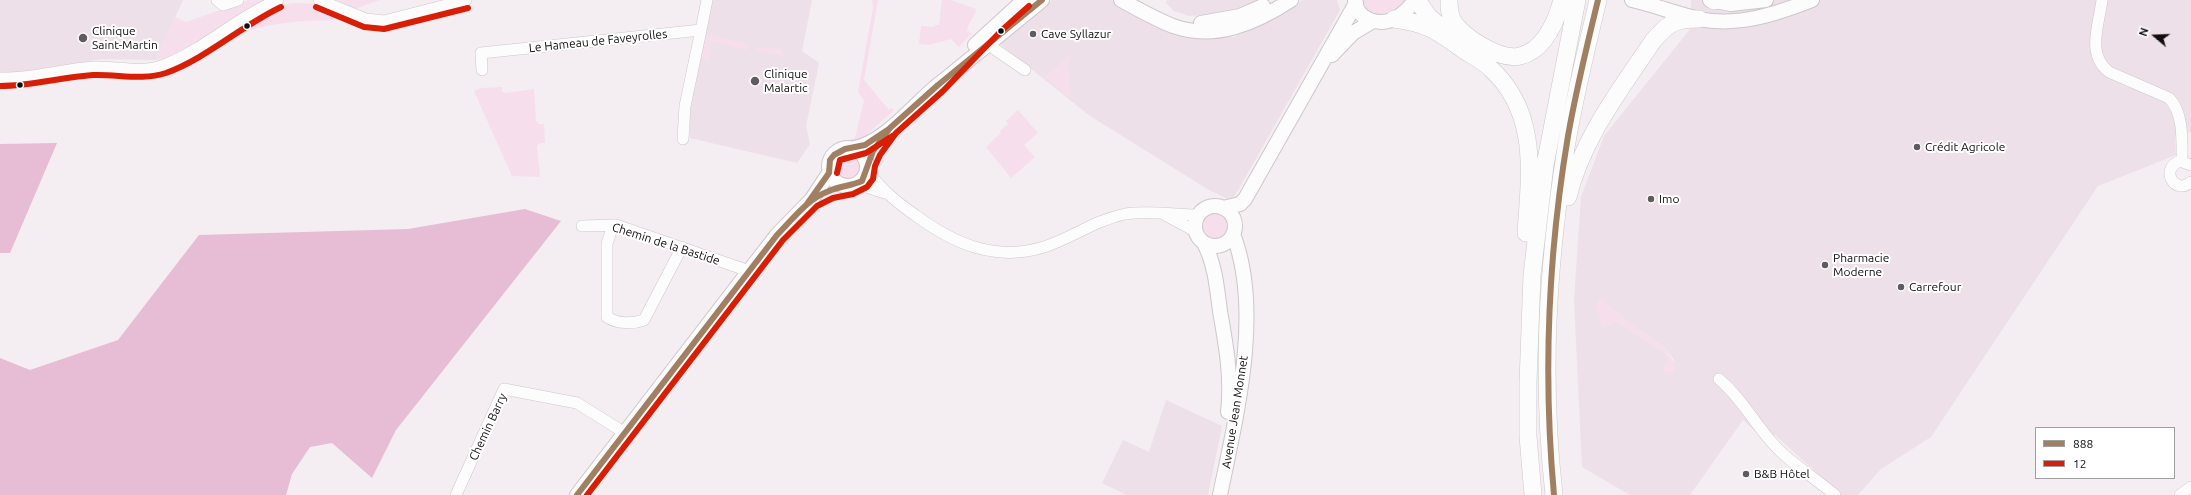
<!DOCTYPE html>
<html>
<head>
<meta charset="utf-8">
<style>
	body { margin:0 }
	#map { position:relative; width:2191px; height:495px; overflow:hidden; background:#f4edf1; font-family:Ubuntu,sans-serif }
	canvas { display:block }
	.legend { position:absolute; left:2035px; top:427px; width:140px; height:52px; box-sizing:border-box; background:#fff; border:1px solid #a09e9f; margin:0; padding:5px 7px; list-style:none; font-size:12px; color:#110d0f }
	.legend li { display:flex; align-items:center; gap:8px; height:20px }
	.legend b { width:20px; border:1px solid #a09e9f }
	.north { position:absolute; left:2135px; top:16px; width:40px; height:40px; -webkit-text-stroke:3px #fff; paint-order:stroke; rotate:289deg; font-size:11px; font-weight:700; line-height:16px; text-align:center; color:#110d0f }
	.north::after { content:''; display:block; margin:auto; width:14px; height:18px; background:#110d0f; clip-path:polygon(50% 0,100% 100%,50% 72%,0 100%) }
</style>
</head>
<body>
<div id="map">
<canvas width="2191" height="495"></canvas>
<ul class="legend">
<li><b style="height:5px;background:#a07f62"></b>888</li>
<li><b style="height:5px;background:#d81e05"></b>12</li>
</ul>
<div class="north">N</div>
</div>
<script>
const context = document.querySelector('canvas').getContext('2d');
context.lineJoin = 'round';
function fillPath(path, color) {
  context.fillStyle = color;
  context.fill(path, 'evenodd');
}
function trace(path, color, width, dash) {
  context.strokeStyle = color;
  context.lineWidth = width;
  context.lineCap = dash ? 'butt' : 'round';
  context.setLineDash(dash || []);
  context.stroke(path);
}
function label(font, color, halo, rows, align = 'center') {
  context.font = font + ' Ubuntu,sans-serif';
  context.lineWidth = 4;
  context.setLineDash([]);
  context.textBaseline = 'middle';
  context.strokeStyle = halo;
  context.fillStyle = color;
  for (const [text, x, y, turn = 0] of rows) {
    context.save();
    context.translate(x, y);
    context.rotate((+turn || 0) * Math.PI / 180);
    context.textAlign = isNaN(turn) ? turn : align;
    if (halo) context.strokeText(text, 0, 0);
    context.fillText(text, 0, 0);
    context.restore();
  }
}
fillPath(new Path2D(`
	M0,0H183L156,60L103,59L13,73L0,72Z
	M713,0H812L802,51L819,63L806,126L810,144L797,163L690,138V100Z
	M1052,0H1111L1145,19L1200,37H1234L1303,0H1337L1340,10L1232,201L1209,190L1090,116L1000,44Z
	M1167,0H1257L1240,8L1213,15L1189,16L1174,11L1166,3Z
	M1691,0H2191V132L2175,136L2176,155L2098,186L1931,437L1881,469L1858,495H1841L1775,435H1759L1743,420L1690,495H1630L1582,467L1574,300L1581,197L1604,136L1691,28ZM1600,299L1638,330L1665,348L1675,361L1668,363V357L1665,353L1619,323L1613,321Z
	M1166,400L1222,426L1208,495H1127L1102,483L1123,440L1149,452Z`), '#eee0e8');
fillPath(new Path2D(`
	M249,0H266L173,57L156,60L175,17L186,22Z
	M336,0H379L355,9Z
	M872,0H878L864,80L889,110L891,108L894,110L856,144L846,142L855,138L864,101L858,92L873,8Z
	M942,0H951L976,9C975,17 968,22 967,31L972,33L959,47L951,39L929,45L919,44L921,26L934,27L935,25H939Z
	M1362,0H1407C1393,12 1389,18 1369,13Z
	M295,3L313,4L349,20C312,20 264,21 231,38C223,41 217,46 209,49L282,5Z
	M704,34L748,44L747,50L710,41L708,50L712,51L709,60L699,57Z
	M756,47L781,49L784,56L755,50Z
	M1073,52L1068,60L1070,98L1045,77Z
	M502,87V92L506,93L534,89L536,121L539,124H544L545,143H540L537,146L540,177L512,176L474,91L481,88Z
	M1018,110L1038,133L1024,145L1035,157L1011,178L986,147L1001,133L1000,131L1008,124L1006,121Z
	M833 168a15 15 0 1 1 30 0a15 15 0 1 1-30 0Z
	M1199 226a16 16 0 1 1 32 0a16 16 0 1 1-32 0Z
	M1600,298L1638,330L1665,348L1676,365L1674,374L1664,372V367L1668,363V357L1665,353L1619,323L1613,321V325L1602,326L1596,304Z`), '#f7deec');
fillPath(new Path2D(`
	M57,143L10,253H0V144Z
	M525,209L561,221L396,430L372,478L332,443L310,447L292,474L286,495H0V358L30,370L118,340L199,235L408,229Z`), '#e7bcd5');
const minor = new Path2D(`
	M217,0L223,5L238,0
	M319,0L366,19L384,21L466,0
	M2102,0C2099,25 2086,54 2109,72L2169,98C2184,113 2182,142 2182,161
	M984,39L993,48L1025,70
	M482,70L481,53L701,30L707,0
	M0,78C33,79 62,69 94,67C116,66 142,74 164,65C205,49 237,17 278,0
	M683,139L685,106L701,30
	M2191,165L2180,161C2159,169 2175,196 2191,182
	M867,170C882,190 895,201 915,215C954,244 996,262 1044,247C1074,237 1093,221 1125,214C1149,210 1174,215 1198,215
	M857,184L885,193
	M1165,215L1195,231
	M613,225L607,244V317C617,324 633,324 644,320L682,247
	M582,226L616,225L749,271
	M1719,379C1744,400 1757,429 1780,451C1797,467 1817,480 1835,495
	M456,495L504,389L577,403L625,433
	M2180,495L2191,487`);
const major = new Path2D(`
	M1121,0C1138,9 1155,19 1173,26C1215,41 1256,23 1291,0
	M1355,0C1356,20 1379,26 1394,19C1402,15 1410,7 1415,0
	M1632,0C1654,5 1677,14 1699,19C1738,27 1776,14 1812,0
	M1710,0L1731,4L1766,0
	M1201,23L1240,16L1263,6
	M975,45L1024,0
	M1332,55L1353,33L1373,21
	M829 167a19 19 0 1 1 38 0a19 19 0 1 1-38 0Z
	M851,149C884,144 913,105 938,85C973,57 1008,28 1042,0
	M1195 226a20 20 0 1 1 40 0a20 20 0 1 1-40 0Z
	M1223,208L1240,204L1245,199L1356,3
	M1204,243C1215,264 1217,288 1220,311C1226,345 1232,378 1228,412
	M577,495L749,271L777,235L812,199L829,173
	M1220,495C1236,417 1263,311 1233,234`);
const highway = new Path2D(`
	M1417,0L1429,17L1441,27
	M1449,0C1449,7 1449,14 1453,21C1462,37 1501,61 1520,56C1545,50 1556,22 1562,0
	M1713,0L1714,1
	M1394,19C1428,23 1438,32 1465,51C1473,56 1483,61 1490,68C1539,112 1530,174 1526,233
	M1568,197C1582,139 1620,90 1653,41C1668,23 1675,19 1699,19
	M1533,495L1528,436V383L1532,275L1545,165L1577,0
	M1554,495C1541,379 1547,270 1565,154C1573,102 1586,51 1598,0`);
trace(minor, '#ccc7ca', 12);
trace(major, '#ccc7ca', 16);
trace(highway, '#ccc7ca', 18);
trace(minor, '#fdfcfd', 11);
trace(major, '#fdfcfd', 14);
trace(highway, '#fdfcfd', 17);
trace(new Path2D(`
	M807,204L829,173L830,160L834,155L845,149L865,145L889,129
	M577,495L777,235C793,219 807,199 829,191C840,186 851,186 862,181L873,151L890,128L938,85L1042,0
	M1554,495C1543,375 1548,255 1568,136C1576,90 1587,45 1598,0`), '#a07f62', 6);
trace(new Path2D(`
	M316,7L364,27L384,29L468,8
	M0,86C32,86 62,77 93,75C118,74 142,81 166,73C207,58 241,26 281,7
	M837,173L840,160L866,153L894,135
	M587,495L783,240L817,206L833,198L853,194L867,187L873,179L875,166L880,155L896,133L943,91L1001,31L1029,6`), '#d81e05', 6);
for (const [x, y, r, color] of [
	[247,26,3.5,"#110d0f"],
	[1001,31,3.5,"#110d0f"],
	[1033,34,4,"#605b5e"],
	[83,38,5,"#605b5e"],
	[755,81,5,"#605b5e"],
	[20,85,3.5,"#110d0f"],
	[1917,147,4,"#605b5e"],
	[1651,199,4,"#605b5e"],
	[1825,265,4,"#605b5e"],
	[1901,287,4,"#605b5e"],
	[1746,474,4,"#605b5e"]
]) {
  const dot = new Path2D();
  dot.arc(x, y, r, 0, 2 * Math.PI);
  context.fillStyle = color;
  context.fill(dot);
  trace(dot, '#fff', 1.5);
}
label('12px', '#110d0f', '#fff', [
	["Clinique",92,31],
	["Saint-Martin",92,45],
	["Cave Syllazur",1041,34],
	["Clinique",764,74],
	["Malartic",764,88],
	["Crédit Agricole",1925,147],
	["Imo",1659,199],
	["Pharmacie",1833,258],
	["Moderne",1833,272],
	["Carrefour",1909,287],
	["B&B Hôtel",1754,474]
], 'left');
label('12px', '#110d0f', '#fff', [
	["Le Hameau de Faveyrolles",598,41,-6],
	["Chemin de la Bastide",666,244,18],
	["Avenue Jean Monnet",1235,412,-81],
	["Chemin Barry",488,427,-65]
]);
</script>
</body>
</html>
